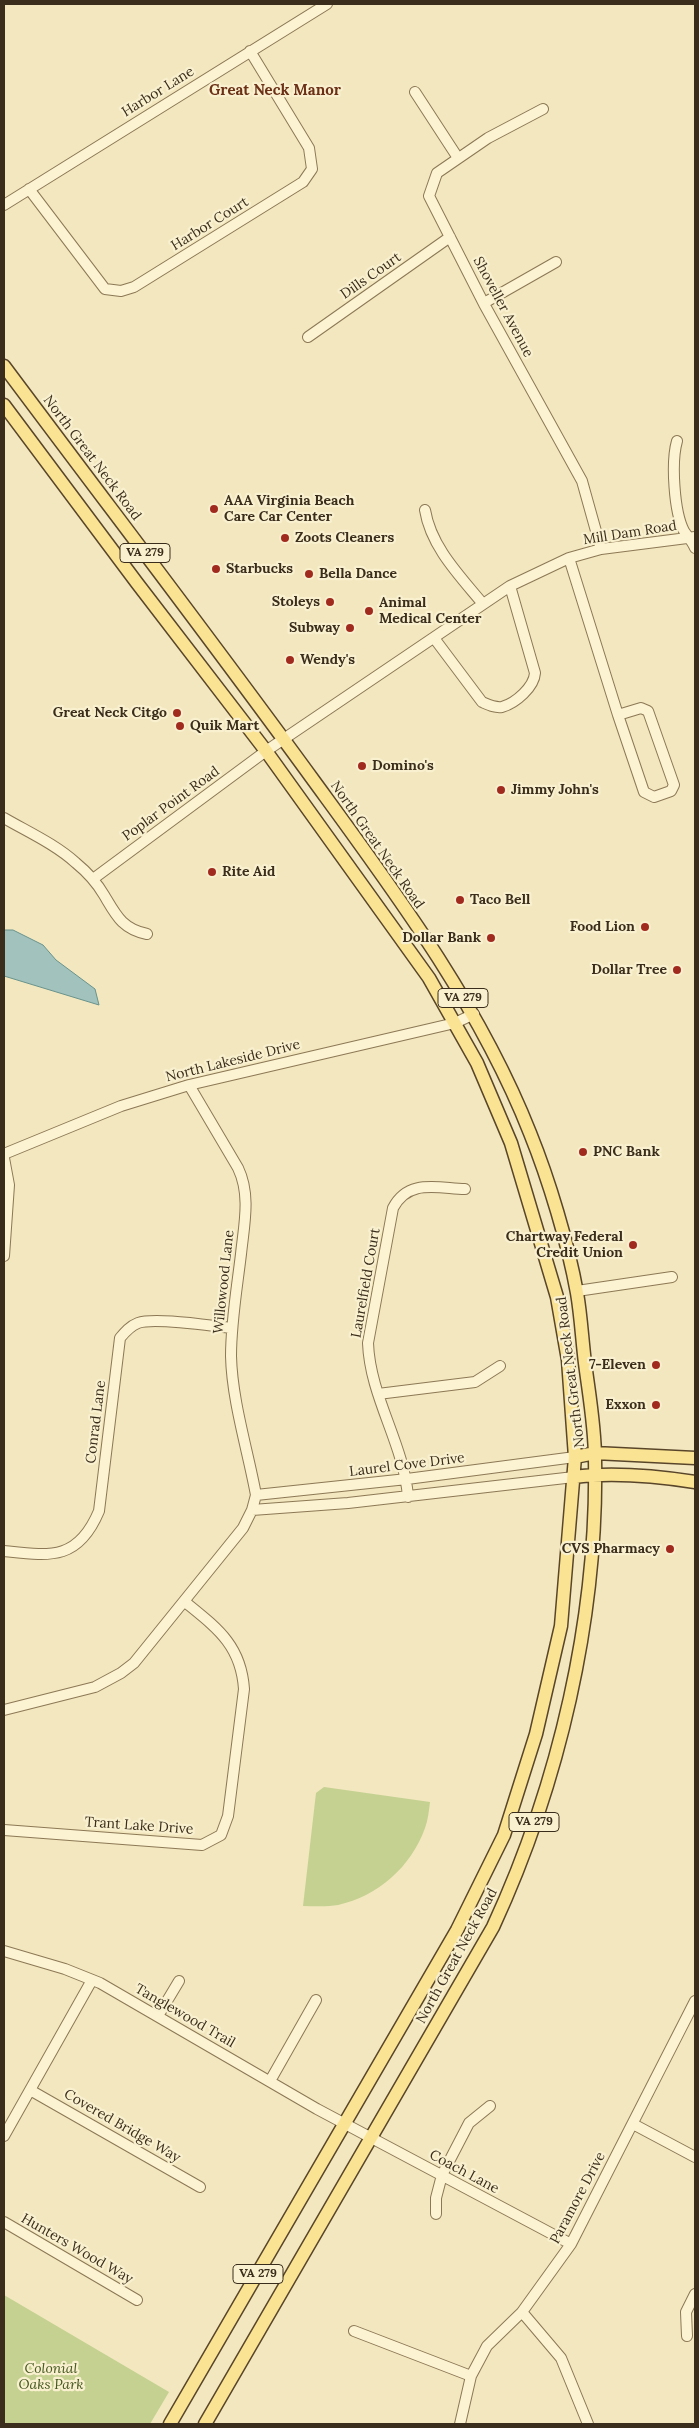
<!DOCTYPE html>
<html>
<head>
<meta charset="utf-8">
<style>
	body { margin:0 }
	#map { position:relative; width:699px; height:2428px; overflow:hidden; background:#f2e7be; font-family:Lora,serif }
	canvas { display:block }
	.frame { position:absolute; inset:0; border:5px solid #3a2d1b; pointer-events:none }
</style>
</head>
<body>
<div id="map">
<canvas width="699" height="2428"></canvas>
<div class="frame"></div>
</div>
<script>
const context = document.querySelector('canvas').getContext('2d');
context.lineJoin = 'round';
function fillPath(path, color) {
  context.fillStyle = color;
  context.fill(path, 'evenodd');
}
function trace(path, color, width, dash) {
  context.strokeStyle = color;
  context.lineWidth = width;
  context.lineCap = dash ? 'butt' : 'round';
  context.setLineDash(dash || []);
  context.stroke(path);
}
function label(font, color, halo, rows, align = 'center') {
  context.font = font + ' Lora,serif';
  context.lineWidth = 4.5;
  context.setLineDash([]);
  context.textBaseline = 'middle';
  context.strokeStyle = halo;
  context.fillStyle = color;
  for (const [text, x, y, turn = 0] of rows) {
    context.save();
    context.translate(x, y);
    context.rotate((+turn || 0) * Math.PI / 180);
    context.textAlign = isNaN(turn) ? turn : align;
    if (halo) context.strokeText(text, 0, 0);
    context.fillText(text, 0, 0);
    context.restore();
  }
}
fillPath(new Path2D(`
	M324,1787L430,1802C429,1810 428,1820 425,1828C411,1867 378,1896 338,1905C327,1907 314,1906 303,1906L316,1793Z
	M4,2295L169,2392L150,2424H4Z`), '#c4d191');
const water = new Path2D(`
	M4,930H13L43,945L56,960L95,989L99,1005L4,976Z`);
fillPath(water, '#a2c3bd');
trace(water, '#68928c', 1);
const minor = new Path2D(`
	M415,92L458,158
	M543,109L488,138L437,173L429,196L484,304L582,481L601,549
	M29,189L105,289L121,291L134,287L303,182L312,169L309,148L250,51
	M4,205L327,4
	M484,303L556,262
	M308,337L450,237
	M677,441C671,462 674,512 684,531C688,537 692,541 695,548
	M425,510C431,547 460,576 483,604
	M569,558L618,715
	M434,638L482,702C489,705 495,708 502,707C516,703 534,687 535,673L510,586
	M641,708L648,711L674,785L671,791L654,797L644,792L618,715Z
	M4,818C28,832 55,844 76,863C87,872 97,883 104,895C116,915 122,929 147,934
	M93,879L266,751L510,586L569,558L601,549L695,537
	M4,1154L121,1106L189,1085L455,1023L474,1014
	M4,1158L9,1185L4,1256
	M577,1291L672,1277
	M378,1394L475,1382L500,1366
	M256,1495L407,1479L575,1457
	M408,1497C404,1444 370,1397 368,1343L393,1208C408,1179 436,1188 465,1189
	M252,1510L348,1503L574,1477
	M4,1551C50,1556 78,1561 99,1511L120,1338C125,1332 130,1326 138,1323C155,1317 211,1326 232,1328
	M4,1710L95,1687L121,1673L134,1663L243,1528L252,1510L256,1495C248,1451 232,1401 231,1356C231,1322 237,1288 241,1254C244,1225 251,1195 238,1168L189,1085
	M4,1830L202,1845L221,1835L228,1816L244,1689C241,1645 217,1628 185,1602
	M4,1951L65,1969L100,1983L317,2109L571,2244
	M158,2016L179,1981
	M270,2081L316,2000
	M30,2090L200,2187
	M633,2124L695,2157
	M4,2136L92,1980
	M436,2214V2198L442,2175L469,2123L490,2106
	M4,2222L137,2300
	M522,2312L561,2358L588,2424
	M354,2331L471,2376
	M687,2336L686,2312L695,2294
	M460,2424L471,2376L487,2346L522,2312L571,2244L695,2001`);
const major = new Path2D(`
	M4,366C107,504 213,642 314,781C395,892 479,1004 530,1133C549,1180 568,1243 577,1293C581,1316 582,1339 585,1363C589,1394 595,1427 595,1459C598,1617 559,1784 493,1927L205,2424
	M4,405L137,583L266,751L429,978L477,1063L511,1143L557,1297L568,1360L575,1457L561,1626L536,1734L504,1835L457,1930L170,2424
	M575,1457L595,1453L695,1458
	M574,1477C613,1472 656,1476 695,1482`);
trace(minor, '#8c7855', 12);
trace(major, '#59452a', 15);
trace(minor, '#fcf3d2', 10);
trace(major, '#fae392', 12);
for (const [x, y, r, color] of [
	[214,509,5,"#a12a1f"],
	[285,538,5,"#a12a1f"],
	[216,569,5,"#a12a1f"],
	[309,574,5,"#a12a1f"],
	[330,602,5,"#a12a1f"],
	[369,611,5,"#a12a1f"],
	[350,628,5,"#a12a1f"],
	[290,660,5,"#a12a1f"],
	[177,713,5,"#a12a1f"],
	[180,726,5,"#a12a1f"],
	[362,766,5,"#a12a1f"],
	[501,790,5,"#a12a1f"],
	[212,872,5,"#a12a1f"],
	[460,900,5,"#a12a1f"],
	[645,927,5,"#a12a1f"],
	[491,938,5,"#a12a1f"],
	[677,970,5,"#a12a1f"],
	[583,1152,5,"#a12a1f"],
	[633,1245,5,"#a12a1f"],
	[656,1365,5,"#a12a1f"],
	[656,1405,5,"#a12a1f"],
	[670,1549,5,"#a12a1f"]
]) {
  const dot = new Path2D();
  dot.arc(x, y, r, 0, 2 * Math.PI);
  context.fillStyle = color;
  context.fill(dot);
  trace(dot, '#f9f0cf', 2);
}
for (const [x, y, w] of [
	[145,553,50],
	[463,998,50],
	[534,1822,50],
	[258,2274,50]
]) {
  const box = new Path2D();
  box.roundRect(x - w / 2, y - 9.5, w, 19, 4);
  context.fillStyle = '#f9f0cf';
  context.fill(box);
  trace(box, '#3a2d1b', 1);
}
label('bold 12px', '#3a2d1b', null, [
	["VA 279",145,553],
	["VA 279",463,998],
	["VA 279",534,1822],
	["VA 279",258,2274]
]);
label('14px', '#3a2d1b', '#f9f0cf', [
	["Harbor Lane",158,92,-32],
	["Harbor Court",210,224,-32],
	["Dills Court",371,276,-35],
	["Shoveller Avenue",503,307,62],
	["North Great Neck Road",92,458,53],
	["Mill Dam Road",630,533,-9],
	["Poplar Point Road",171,804,-36],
	["North Great Neck Road",377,845,55],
	["North Lakeside Drive",233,1061,-14],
	["Willowood Lane",224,1282,-84],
	["Laurelfield Court",366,1283,-80],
	["North Great Neck Road",571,1372,-97],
	["Conrad Lane",96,1422,-83],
	["Laurel Cove Drive",407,1465,-7],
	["Trant Lake Drive",139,1826,4],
	["North Great Neck Road",457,1956,-61],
	["Tanglewood Trail",185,2016,30],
	["Covered Bridge Way",122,2126,30],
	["Coach Lane",464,2172,28],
	["Paramore Drive",578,2198,-62],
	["Hunters Wood Way",77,2249,30]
]);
label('bold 14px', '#3a2d1b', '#f9f0cf', [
	["AAA Virginia Beach",224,501],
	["Care Car Center",224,517],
	["Zoots Cleaners",295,538],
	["Starbucks",226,569],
	["Bella Dance",319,574],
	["Stoleys",320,602,"right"],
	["Animal",379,603],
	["Medical Center",379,619],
	["Subway",340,628,"right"],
	["Wendy's",300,660],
	["Great Neck Citgo",167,713,"right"],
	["Quik Mart",190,726],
	["Domino's",372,766],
	["Jimmy John's",511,790],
	["Rite Aid",222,872],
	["Taco Bell",470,900],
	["Food Lion",635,927,"right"],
	["Dollar Bank",481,938,"right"],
	["Dollar Tree",667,970,"right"],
	["PNC Bank",593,1152],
	["Chartway Federal",623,1237,"right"],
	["Credit Union",623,1253,"right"],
	["7-Eleven",646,1365,"right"],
	["Exxon",646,1405,"right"],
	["CVS Pharmacy",660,1549,"right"]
], 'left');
label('italic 14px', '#455920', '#f9f0cf', [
	["Colonial",51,2369],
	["Oaks Park",51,2385]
]);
label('bold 15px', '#6b3016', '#f9f0cf', [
	["Great Neck Manor",275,91]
]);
</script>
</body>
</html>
